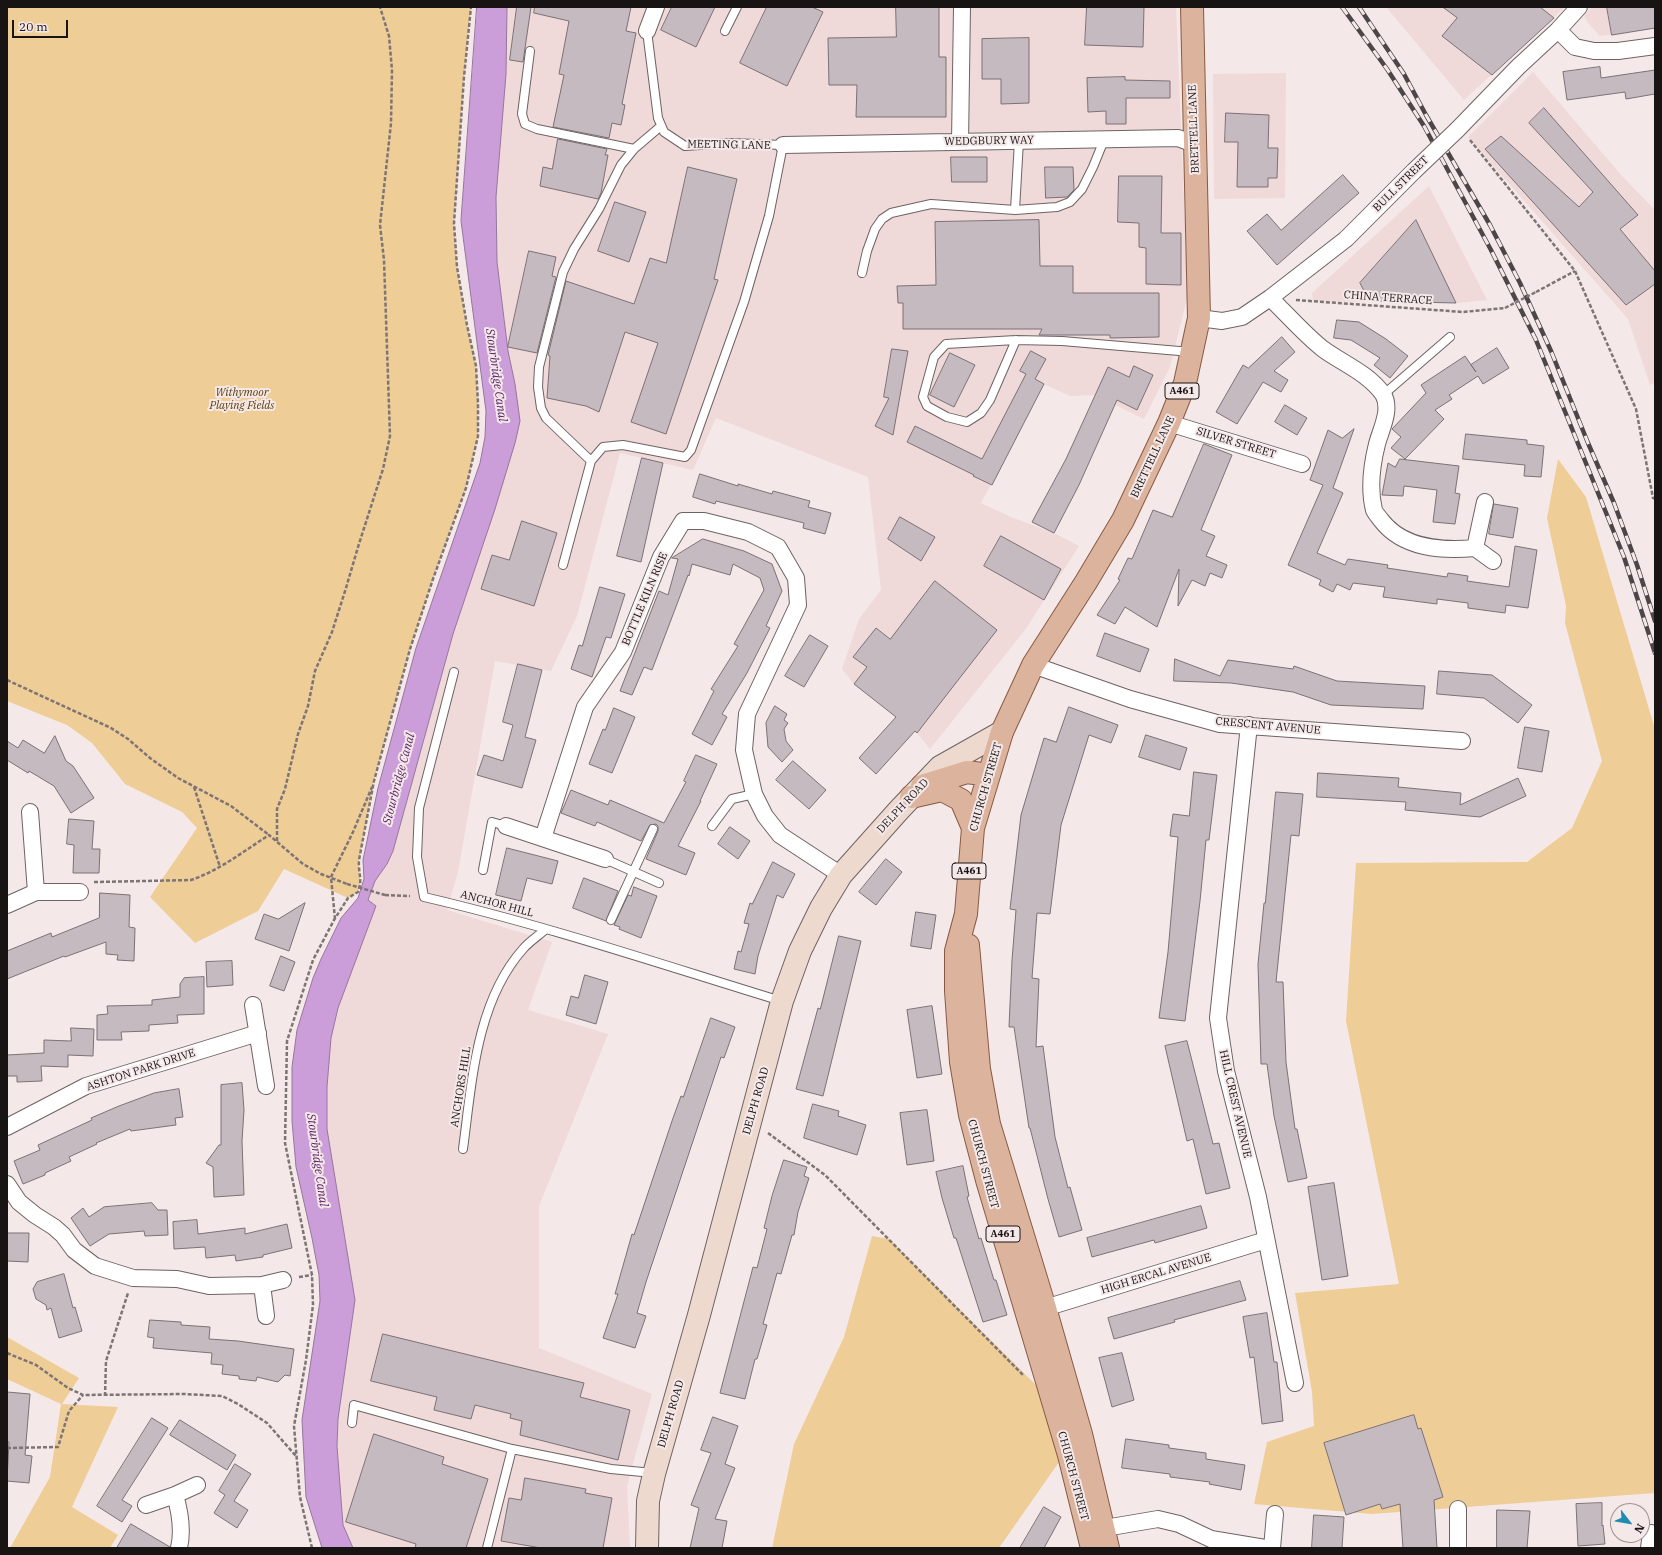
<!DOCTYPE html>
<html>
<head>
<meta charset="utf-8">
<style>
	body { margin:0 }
	#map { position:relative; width:1662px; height:1555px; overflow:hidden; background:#f5e8e8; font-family:"IBM Plex Serif",serif }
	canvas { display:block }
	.frame { position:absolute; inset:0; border:8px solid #191414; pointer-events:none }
	.north { position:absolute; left:1610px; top:1503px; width:40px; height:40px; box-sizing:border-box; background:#f5e8e8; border:1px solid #9d9393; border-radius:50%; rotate:121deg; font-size:11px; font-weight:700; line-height:16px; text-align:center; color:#191414 }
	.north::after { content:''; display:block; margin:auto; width:14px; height:18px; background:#1e8bb1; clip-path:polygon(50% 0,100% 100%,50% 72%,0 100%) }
	.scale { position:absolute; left:12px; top:20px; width:56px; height:18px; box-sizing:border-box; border:2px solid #191414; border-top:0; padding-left:5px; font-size:12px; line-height:14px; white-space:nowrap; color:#191414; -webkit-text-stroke:3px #f5e8e8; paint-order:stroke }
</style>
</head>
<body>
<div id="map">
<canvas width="1662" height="1555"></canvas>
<div class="frame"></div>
<div class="north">N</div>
<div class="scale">20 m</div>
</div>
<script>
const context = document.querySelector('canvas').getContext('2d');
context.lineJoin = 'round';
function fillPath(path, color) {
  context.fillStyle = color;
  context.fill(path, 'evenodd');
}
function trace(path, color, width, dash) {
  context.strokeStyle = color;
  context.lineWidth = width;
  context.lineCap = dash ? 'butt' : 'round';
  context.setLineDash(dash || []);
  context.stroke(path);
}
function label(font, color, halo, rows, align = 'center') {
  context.font = font + ' "IBM Plex Serif",serif';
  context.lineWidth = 4;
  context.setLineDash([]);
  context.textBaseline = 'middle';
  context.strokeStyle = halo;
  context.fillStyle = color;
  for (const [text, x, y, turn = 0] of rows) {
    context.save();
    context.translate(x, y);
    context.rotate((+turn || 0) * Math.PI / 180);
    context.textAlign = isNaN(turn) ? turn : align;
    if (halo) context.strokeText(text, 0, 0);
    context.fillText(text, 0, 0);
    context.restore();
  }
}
fillPath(new Path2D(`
	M507,7H1176L1185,225L1187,298L1170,367L1144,419L1095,395L1070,396L1044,384L981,503L1011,517L1054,533L1079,546L1025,630L930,749L917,733L854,684L842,669L859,619L881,590L868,477L716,418L693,470L620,453L577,616L551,671L495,661L458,872L447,910L552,942L528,1010L608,1034L539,1206V1348L652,1394L627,1486L630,1548H353L343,1525L337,1446L338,1419L355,1300L327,1129V1087L331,1038L338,1007L376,906L368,901L375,881L387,864L393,851L453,634L468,588L515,384L508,351L497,262L496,197L506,74Z
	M1386,7H1565L1464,100Z
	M1592,7H1655V29L1600,36L1588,23L1584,16Z
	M1533,72L1622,176L1655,210V383L1650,385L1628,319L1468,137Z
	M1286,73L1285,198L1214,199L1213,74Z
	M1429,186L1487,300L1456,303L1313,301L1312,293Z`), '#efd9d9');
fillPath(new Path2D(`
	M7,7H471L464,77L454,223L457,267L467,325L476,366L478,403V436L466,488L433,579L410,649L374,781L359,860C358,874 363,878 358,892L348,898L284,869L258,911L195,943L150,897L197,828L182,812L125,784L92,743L67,725L7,701Z
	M1558,459L1586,497L1655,729V1493L1372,1514L1254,1504L1267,1442L1314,1426L1312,1392L1295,1293L1399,1284L1346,1021L1356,863L1527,862L1572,828L1602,761L1565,623L1566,606L1547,518Z
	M872,1236L889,1239L1038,1387L1059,1462L999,1548H772L794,1444L844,1337Z
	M7,1337L79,1378L62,1404L118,1407L72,1507L118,1535L110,1548H10L50,1477L61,1404L7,1379Z`), '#efcd97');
const water = new Path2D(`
	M477,7H507L506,74L496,197L497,262L508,351L515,384L520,421L515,443L495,509L453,634L393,851L387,864L375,881L368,900L376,906L338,1008L331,1038L327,1087V1129L355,1300L338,1419L337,1446L343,1525L353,1548H322L306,1497L302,1420L320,1301L319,1275L312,1238L296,1167L292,1121V1067L297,1030L313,978L321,959L341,918L358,898L364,879L363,860L378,788L416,648L480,463L485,437L486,411L461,221Z`);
fillPath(water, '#cb9ed9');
trace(water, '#96759e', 1);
const building = new Path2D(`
	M517,7H531L523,62L510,60Z
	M535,7H631L626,31L636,33L622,104L625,105L621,125L612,123L609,138L553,127L564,75L559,74L569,21L534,13Z
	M672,7H715L696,47L661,30Z
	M767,7H812L823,12L787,86L740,63Z
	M896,7H939V57H946V117H856L857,85H829L828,38L896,37Z
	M1087,7H1144L1143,47L1085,45Z
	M1443,7H1540L1554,18L1492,75L1442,36L1457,18Z
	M1607,7H1655V28L1612,35Z
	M1029,38V103L1001,104V79H982V39Z
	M1600,67L1601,78L1655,70V94L1626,99L1625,92L1567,100L1563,72Z
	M1125,77V80L1170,81V98H1126V124H1106V111L1088,112L1087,78Z
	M1544,108L1638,215L1620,229L1655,271V284L1626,305L1485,149L1501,136L1579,207L1593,192L1529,123Z
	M1226,113L1269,115L1268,148H1278L1277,178H1268V187H1237L1238,142H1225Z
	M558,139L607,149L605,155H608L601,193L598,199L540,186L543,167L552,169Z
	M951,157H987V182H952Z
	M688,167L737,179L714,279L718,280L666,434L631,422L658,343L625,332L599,412L586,406L547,398L550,356L548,355L566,281L634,304L650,258L666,263Z
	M1045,167H1073L1074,190L1067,197L1046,198Z
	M1343,175L1359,193L1277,265L1247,231L1267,214L1281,230Z
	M1119,176H1162L1161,233H1181V285L1146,284V248L1139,247V223L1118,222Z
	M615,202L646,212L629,262L598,251Z
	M1039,220L1040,266H1073V293H1159V337L1110,338V335H1039L1042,329H903V303H898L897,286L936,285L935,222Z
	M1416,220L1456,303L1369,301L1360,283Z
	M529,251L556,257L552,276L556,277L537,353L508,347Z
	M1337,320L1359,322L1386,339L1408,356L1390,378L1374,365L1380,358L1351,340L1334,338Z
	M1282,337L1295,352L1274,371L1288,380L1281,392L1263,382L1237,424L1216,412L1243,365L1248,368Z
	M1497,348L1509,368L1483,384L1478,376L1449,395L1452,399L1435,410L1444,419L1405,459L1391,448L1401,437L1392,429L1426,393L1421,385L1465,356L1476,372L1471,365Z
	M892,349L908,351L893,435L875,426L889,398L884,397Z
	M1031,351L1046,359L1035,379L1044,384L992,485L973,476L974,475L907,442L915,426L982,459L1026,374L1020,371Z
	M950,353L975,365L954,407L930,395Z
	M1134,366L1153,375L1137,410L1117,400L1079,485L1054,533L1032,522L1066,459L1108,367L1129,377Z
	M1285,405L1307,418L1297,435L1275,422Z
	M1354,429L1333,488L1343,493L1317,553L1345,565L1348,559L1388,565L1387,568L1447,577L1448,573L1468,576L1467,581L1509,587L1515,546L1537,550L1528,608L1506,605L1505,613L1468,608V603L1437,599V604L1383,597L1385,587L1353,583L1350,590L1337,584L1333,592L1319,585L1321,580L1288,565L1323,485L1310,480L1328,430L1342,438Z
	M1466,434L1527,440V444L1544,446L1541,477L1524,476L1525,465L1463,459Z
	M1204,444L1232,455L1201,530L1215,536L1206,556L1227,565L1222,578L1210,573L1205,586L1192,580L1178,606L1179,569L1157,627L1125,607L1115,624L1097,615L1120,580L1118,579L1128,558L1132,559L1153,510L1172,517Z
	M642,458L663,463L641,562L617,556Z
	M1400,459L1459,466L1455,493L1460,494L1455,524L1433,522L1437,490L1404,486L1403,496L1382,495L1388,463L1395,467Z
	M700,474L738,486V484L772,494L773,491L810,501L808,507L831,513L825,534L803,528L804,523L716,501L715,504L693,497Z
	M1494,504L1518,508L1513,538L1489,534Z
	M900,517L935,537L921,561L888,539Z
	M522,521L557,533L534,606L481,589L492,555L509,560Z
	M1001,536L1061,569L1044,600L984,566Z
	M703,539L744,551L772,564L782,591L766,626L770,628L747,673L722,714L727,717L712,745L692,734L714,691L711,689L738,646L734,644L764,590L760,578L733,564L730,575L692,564L689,576L688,575L652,670L644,667L632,695L620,691L659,591L668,595L678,559L672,558Z
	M935,581L997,630L917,733L915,731L876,774L859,758L896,717L854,684L867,667L853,657L876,628L890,639Z
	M600,587L625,594L611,638L606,637L592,677L571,669L579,645L582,646Z
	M1105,633L1149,649L1140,672L1097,656Z
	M810,635L828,646L804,687L785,676Z
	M1175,659L1220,676L1228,660L1293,669L1294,666L1337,681L1425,686L1423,709L1331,705L1293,692L1231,683L1174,681Z
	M518,664L542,670L525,737L536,740L522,788L477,775L484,755L503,761L513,725L503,722Z
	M1439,671L1492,675L1532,705L1518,723L1484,698L1437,694Z
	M775,706L787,714L784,720L788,723L784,729L786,741L793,750L782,762L768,747L766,723Z
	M1069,707L1118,725L1111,743L1089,735L1061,825L1050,914L1037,913L1032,978L1039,979L1036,1047L1043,1046L1055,1137L1068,1188L1070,1187L1082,1230L1059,1237L1048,1199L1030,1128H1029L1014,1027H1009L1012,960L1016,910L1010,909L1021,815L1044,738L1056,742Z
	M614,708L635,717L612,773L589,764L603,729L605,730Z
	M1525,727L1549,731L1542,772L1518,768Z
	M1146,735L1187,748L1180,770L1139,757Z
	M55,736L66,761L73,766L94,798L71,813L54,786L29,771L28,773L7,760V741L18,748L23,740L44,753Z
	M696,755L717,764L700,801H701L678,846L695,853L686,875L646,859L658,831V826L656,824L650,825L641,841L597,822L595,826L561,813L571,790L608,805L610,800L664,823L686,782L684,781Z
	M793,761L826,790L809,809L776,780Z
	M1194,772L1217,775L1209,840H1206L1200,901L1185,1021L1159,1018L1168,952L1178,837L1170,836L1173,814L1189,816Z
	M1318,773L1399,778L1398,787L1461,793L1460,805L1518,778L1526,796L1480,817L1405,810L1406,802L1317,797Z
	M1276,792L1303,794L1299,836L1291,835L1276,982H1283L1286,1062L1295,1129H1297L1307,1178L1288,1182L1274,1116L1267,1064H1261L1258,964L1264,903H1265Z
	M69,819L94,821L92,849H100L99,873H73L74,845L67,844Z
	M730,827L750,841L738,859L718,844Z
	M507,848L558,861L552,884L527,878L521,901L496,895Z
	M886,859L902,872L876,905L859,892Z
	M773,862L795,874L783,898L777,895L758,956L755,974L734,969L738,951L741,952L749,924L744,923L750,903L752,904Z
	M584,878L618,891L606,921L573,908Z
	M634,887L657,896L641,938L619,929L620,927L614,925L628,895L631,896Z
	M100,893L130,895L129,927L135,928L134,961L117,960L118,955L106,954V942L65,957L64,956L7,979V951L51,933L52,937L99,918Z
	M305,903L289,951L255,939L264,914L278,919Z
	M916,912L936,915L931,949L911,946Z
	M839,936L861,941L823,1096L796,1089L818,1008L820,1009Z
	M281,956L295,962L284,991L270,986Z
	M232,961L233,985L207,987L206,962Z
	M585,975L608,982L596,1024L566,1015L571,996L578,998Z
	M204,977V1014L177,1015L178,1023L149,1025V1031L121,1032L122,1040H97V1015L108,1014L107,1006L152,1005V1000L180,997V984L184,978Z
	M932,1006L942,1074L917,1078L907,1010Z
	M711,1018L735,1027L724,1058L721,1057L646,1282L637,1313L646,1316L635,1348L603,1338L618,1294H615L632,1234L634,1235L672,1121L681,1096L683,1097Z
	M71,1028L94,1029L93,1056L68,1055V1067L41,1066L42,1081L17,1082V1076H7V1055L44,1053V1040L71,1041Z
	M1187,1041L1213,1144L1219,1143L1230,1188L1206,1194L1193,1139L1187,1141L1165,1046Z
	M242,1083L244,1110L242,1141L244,1195L214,1197L213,1167L206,1163L219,1145H221V1085Z
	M179,1089L183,1117L175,1118L176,1125L131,1131L130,1129L96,1143L97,1144L69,1157L71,1161L45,1173V1175L23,1184L14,1161L40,1150L38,1145L92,1120L91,1118L119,1106L154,1093Z
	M813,1104L839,1111L838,1116L866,1125L857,1155L804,1138Z
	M927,1110L934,1161L907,1165L900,1113Z
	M784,1160L807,1167L804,1176L809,1178L798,1212L794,1235H792L781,1274L777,1273L763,1324L767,1325L757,1359H755L745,1399L720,1393L753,1267L757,1268L767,1229L764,1228L772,1196Z
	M963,1166L969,1196L967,1197L979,1239L981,1238L994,1280H996L1007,1315L983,1322L956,1238H954L942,1198L936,1172Z
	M1334,1183L1348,1276L1322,1280L1308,1187Z
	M152,1203L158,1210H167L168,1235L145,1236L144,1231L109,1234L90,1246L71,1218L83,1208L89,1217L104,1207Z
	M1201,1206L1207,1228L1155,1243L1154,1240L1092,1257L1087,1238Z
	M197,1220L198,1234L245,1228V1234L287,1224L292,1248L263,1255V1257L236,1261L235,1255L206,1258L205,1247L174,1249L173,1222Z
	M7,1233H29L28,1262L7,1261Z
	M64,1274L73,1308L75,1307L82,1331L59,1338L51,1308L47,1310L46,1305L36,1299L33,1289L37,1282Z
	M1240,1281L1246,1300L1174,1320L1175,1322L1114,1339L1108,1318Z
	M1267,1313L1274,1362H1277L1283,1421L1262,1424L1254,1357L1250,1358L1243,1317Z
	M150,1320L181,1322V1325L210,1327L209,1339L238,1341L294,1349L290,1376L285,1375L278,1382L257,1377L256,1381L239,1379V1376L222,1374L223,1365L211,1364L212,1353L153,1348L154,1338L148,1337Z
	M383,1334L584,1383L580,1397L630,1410L618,1460L520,1435L522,1421L510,1418L511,1414L475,1405L471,1419L434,1410L437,1397L371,1381Z
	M1122,1353L1134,1400L1112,1407L1099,1358Z
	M7,1392L30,1394L25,1455L32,1456L29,1483L7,1481L9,1442H7Z
	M1414,1415L1418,1429L1421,1428L1443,1497L1434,1500L1437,1548H1403L1400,1504L1382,1509L1380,1504L1346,1515L1324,1443Z
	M713,1417L738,1426L725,1464L735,1468L715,1519L727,1521L722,1548H690L699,1508L691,1505L711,1453L701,1450Z
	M152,1418L168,1428L122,1500L132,1506L122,1522L97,1506Z
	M180,1420L236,1455L227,1470L170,1435Z
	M374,1434L444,1457L442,1464L488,1479L466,1548H415L416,1544L346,1522Z
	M1126,1439L1169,1445V1448L1206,1453V1459L1245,1465L1241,1490L1209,1484L1210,1482L1170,1477V1474L1122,1468Z
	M235,1464L251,1474L234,1501L248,1510L237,1528L214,1513L225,1495L219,1491Z
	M525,1478L586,1489L585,1493L612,1498L603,1548H541L501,1541L509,1498L521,1500Z
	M1602,1503V1526L1603,1525L1605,1544L1578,1546L1576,1504Z
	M1044,1507L1061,1517L1044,1548H1020Z
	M1497,1510L1530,1511L1527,1548H1497Z
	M1314,1515L1344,1517L1342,1548H1312Z
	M131,1524L170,1547V1548H117Z`);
fillPath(building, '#c5babf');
trace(building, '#7b7176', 1);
const service = new Path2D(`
	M725,31L737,7
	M530,51L522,114L525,124L537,129L634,149
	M1015,210L1019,141
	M862,273L867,251L875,229L882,219L891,213L931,204L1015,210L1057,207L1070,202L1082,189L1093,167L1104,140
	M1016,340L990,400L981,413L967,422L947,417L927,406L923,397L934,357L946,344L1016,340L1062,341L1191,352
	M1383,395L1450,337
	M591,461L546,418L541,408L538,387L539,367L563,272L574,249L599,209L621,165L634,149L661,126
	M563,565L591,461L603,447L623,445L685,457L691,450L744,302L769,216L783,145L730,143L685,146L664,132L658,118L647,31
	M454,672L419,808L417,857L424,897C545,925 663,965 781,1001
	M712,826L732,799L754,794
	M605,859L659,883
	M483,870L492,822L506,826
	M611,920L653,829
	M463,1149C472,1082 476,1002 523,949C529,942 538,936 546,929
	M352,1423L354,1405L512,1449L611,1469L653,1473
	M487,1548L512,1449`);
const minor = new Path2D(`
	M1558,30L1575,47L1594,51H1618L1655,46
	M647,31L656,7
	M1457,130L1518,67L1558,30L1579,7
	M960,142L962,7
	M783,145L1178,138L1194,144
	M1270,298C1287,314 1305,335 1323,349C1342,363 1368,373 1383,394C1392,409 1381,429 1377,444C1372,464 1369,490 1374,510C1375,513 1379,517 1381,520C1403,549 1442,551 1475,548
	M1199,318L1222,321L1242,317L1270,298L1346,239L1414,171
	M1169,423L1302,464
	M1485,502L1475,548L1493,561
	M1033,665L1130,699L1220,724L1462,741
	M1249,725L1218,1018L1226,1071L1258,1197L1295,1383
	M30,812L36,892
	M506,826L605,859
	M543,838L585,707L623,652L661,557L683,521H704L748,532L778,547L796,578L798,605L747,714L744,750L754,794L765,816L780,835L841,875
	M7,905L36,892H80
	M253,1005L266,1086
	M7,1127L86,1086L258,1033
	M7,1184L19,1202L35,1215L54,1227L63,1235L74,1250L95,1266L133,1278L177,1279L209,1286L262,1285L283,1280
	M262,1285L266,1316
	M1045,1308L1266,1240
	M175,1495C180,1512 183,1531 179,1548
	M146,1505L175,1495L197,1485
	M1458,1509V1548
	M1105,1528L1158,1519L1179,1524L1211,1539L1265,1548
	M1272,1548L1275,1514
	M1649,1548L1651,1533`);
const secondary = new Path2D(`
	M647,1548L648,1501L654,1474L699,1315L782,1001L800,951L821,908L841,875L899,810L940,767L1002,732`);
const primary = new Path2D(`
	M922,786L967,772L989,775
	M911,797L942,790L961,800L973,828
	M968,945L979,1069L989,1124L1045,1308L1081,1434L1108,1548
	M1092,1548L1069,1455L987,1180L970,1115L961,1062L956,991V951L966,914L973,828L1002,732L1033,665L1086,582L1123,520L1169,423L1185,383L1199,318L1192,7`);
trace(service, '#6e6363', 10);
trace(minor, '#6e6363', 18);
trace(secondary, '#6e6363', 24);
trace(primary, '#885a42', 24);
trace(new Path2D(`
	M1470,140L1575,271L1636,409L1653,498L1655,499
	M1536,292L1575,271
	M1296,300L1463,312L1505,308
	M7,680L111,728L128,739L150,758L178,778L231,806L269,835
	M194,787L220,867
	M277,841V809L285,789L298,734L308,706L315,671L332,632L346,588L358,547L383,469L390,436L384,260L380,225L391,123L392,70L389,36L380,7
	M94,882L191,880C220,870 244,851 269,835L303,864L321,874L347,884
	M385,895L410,896
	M335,919L331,877L353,832L372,787
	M768,1133L825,1175L1024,1376
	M299,1277L312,1275
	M7,1353L36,1365L68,1388L83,1395L184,1394L222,1396L238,1404L267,1423L296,1456
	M105,1396L106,1361L128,1293
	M7,1448L58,1447L69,1411L83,1395
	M312,1548L300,1497L294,1426L306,1360L313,1305L312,1275L285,1143L287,1041L313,960L334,920L348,898L358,892C363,878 358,874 359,860L374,781L410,649L433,579L466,488L478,436V403L476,366L467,325L457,267L454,223L464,77L471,7`), '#7d7474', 2.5, [4, 2]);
trace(service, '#fff', 8);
trace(minor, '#fff', 16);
trace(secondary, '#edd9ce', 22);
trace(primary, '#dcb39d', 22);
const rail = new Path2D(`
	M1342,7L1387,69L1424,126L1491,250L1536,340L1624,557L1655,653
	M1359,7L1404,74L1426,115L1490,225L1520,283L1551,351L1588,443L1614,503L1637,565L1655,621`);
trace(rail, '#4d4646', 4.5);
trace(rail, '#f5e8e8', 3, [9]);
const minorBridge = new Path2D(`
	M1414,171L1457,130`);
trace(minorBridge, '#6e6363', 18, []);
trace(new Path2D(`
	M1505,308L1536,292
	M347,884L385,895`), '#7d7474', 2.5, [4, 2]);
trace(minorBridge, '#fff', 16);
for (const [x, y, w] of [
	[1182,391,34],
	[969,871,34],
	[1003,1234,34]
]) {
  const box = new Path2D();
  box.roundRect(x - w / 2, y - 8, w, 16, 3);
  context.fillStyle = '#f5e8e8';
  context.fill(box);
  trace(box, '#191414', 1);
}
label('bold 10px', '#191414', null, [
	["A461",1182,391],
	["A461",969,871],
	["A461",1003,1234]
]);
label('11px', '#191414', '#f5e8e8', [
	["BRETTELL LANE",1194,129,-92],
	["WEDGBURY WAY",989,141,-1],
	["MEETING LANE",729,145,1],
	["BULL STREET",1401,184,-45],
	["CHINA TERRACE",1388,298,4],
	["SILVER STREET",1236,443,17],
	["BRETTELL LANE",1153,457,-65],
	["BOTTLE KILN RISE",645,599,-67],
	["CRESCENT AVENUE",1268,726,5],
	["CHURCH STREET",986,787,-74],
	["DELPH ROAD",903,806,-47],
	["ANCHOR HILL",497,904,15],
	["ASHTON PARK DRIVE",141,1070,-18],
	["ANCHORS HILL",461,1087,-81],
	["DELPH ROAD",756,1101,-74],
	["HILL CREST AVENUE",1235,1104,77],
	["CHURCH STREET",983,1164,75],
	["HIGH ERCAL AVENUE",1156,1274,-17],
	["DELPH ROAD",671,1414,-74],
	["CHURCH STREET",1073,1476,75]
]);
label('italic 11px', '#593e08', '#f5e8e8', [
	["Withymoor",242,393],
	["Playing Fields",242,406]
]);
label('italic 12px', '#531c62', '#f5e8e8', [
	["Stourbridge Canal",496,375,82],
	["Stourbridge Canal",399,779,-75],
	["Stourbridge Canal",317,1160,82]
]);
</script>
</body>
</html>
